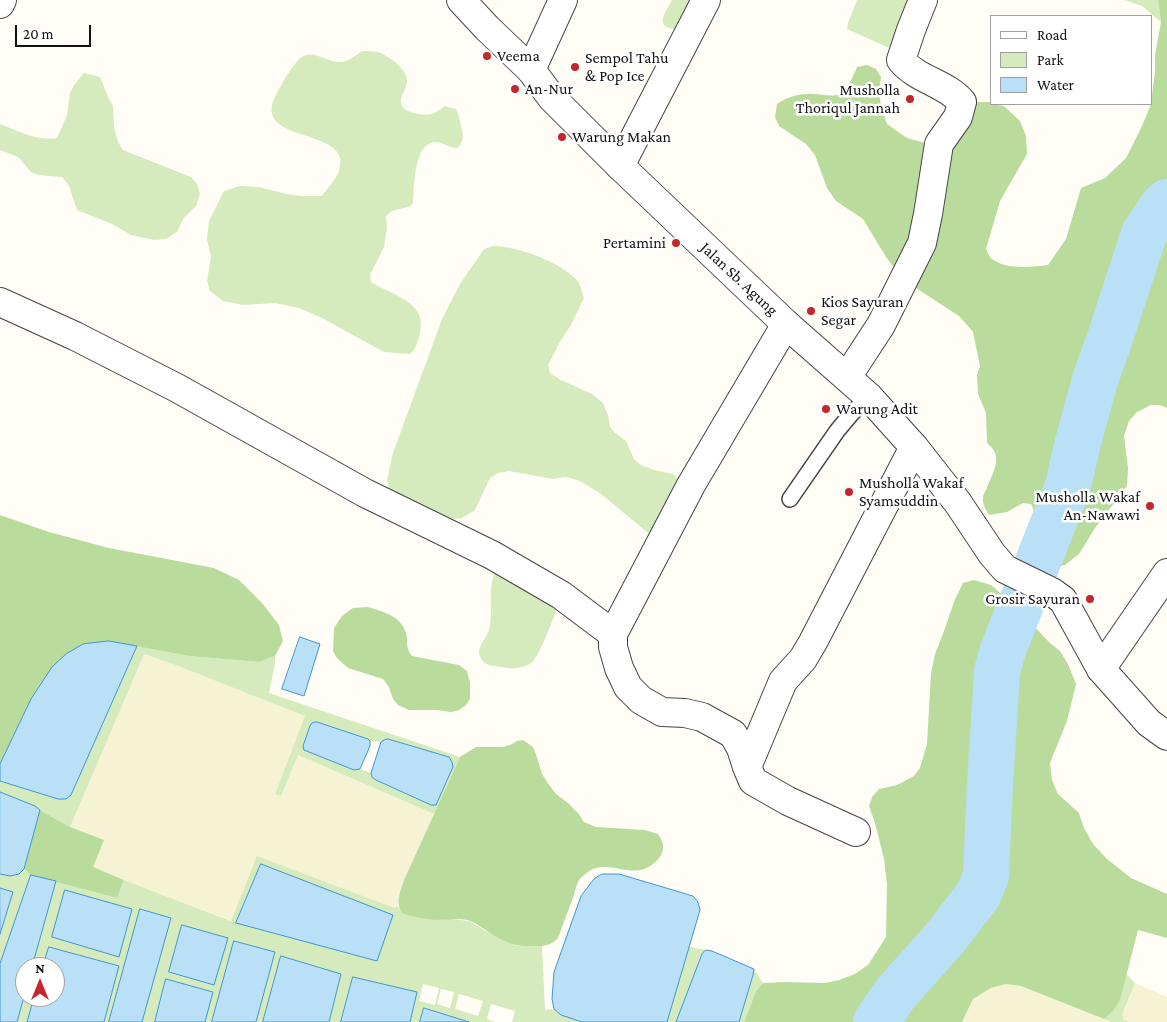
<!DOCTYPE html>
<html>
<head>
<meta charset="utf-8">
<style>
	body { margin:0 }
	#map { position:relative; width:1167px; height:1022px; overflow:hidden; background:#fffdf5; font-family:"Crimson Pro",serif }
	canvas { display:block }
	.legend { position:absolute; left:990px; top:15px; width:162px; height:90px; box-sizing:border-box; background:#fff; border:1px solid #a0a0a0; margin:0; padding:6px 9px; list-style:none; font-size:15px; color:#111 }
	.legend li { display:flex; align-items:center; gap:10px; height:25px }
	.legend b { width:25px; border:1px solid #a0a0a0 }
	.north { position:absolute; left:15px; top:957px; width:50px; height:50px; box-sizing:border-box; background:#fff; border:1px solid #a0a0a0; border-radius:50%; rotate:0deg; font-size:14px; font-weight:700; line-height:20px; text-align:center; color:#111 }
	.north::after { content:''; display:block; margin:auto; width:18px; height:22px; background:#c4262e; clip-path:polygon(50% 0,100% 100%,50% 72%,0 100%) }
	.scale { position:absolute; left:15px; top:25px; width:76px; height:22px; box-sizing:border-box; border:2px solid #111; border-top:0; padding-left:6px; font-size:15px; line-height:18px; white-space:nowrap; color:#111; -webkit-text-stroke:4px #fff; paint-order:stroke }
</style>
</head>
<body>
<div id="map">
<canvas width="1167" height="1022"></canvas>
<ul class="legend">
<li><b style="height:6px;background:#fff"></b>Road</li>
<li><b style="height:14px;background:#d5ebbd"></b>Park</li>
<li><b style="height:14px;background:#b9e0f7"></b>Water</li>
</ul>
<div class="north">N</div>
<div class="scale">20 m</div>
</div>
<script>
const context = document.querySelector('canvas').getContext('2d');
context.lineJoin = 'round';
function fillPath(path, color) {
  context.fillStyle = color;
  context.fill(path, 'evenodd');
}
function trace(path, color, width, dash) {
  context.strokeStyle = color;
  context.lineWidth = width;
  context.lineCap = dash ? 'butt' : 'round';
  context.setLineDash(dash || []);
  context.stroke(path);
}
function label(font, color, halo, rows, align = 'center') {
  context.font = font + ' "Crimson Pro",serif';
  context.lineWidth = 5;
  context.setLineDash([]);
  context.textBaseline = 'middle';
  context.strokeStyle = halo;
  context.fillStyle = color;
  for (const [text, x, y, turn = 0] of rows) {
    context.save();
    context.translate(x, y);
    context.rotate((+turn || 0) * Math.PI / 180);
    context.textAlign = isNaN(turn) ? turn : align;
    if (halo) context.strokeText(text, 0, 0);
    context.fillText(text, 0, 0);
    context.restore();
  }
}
fillPath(new Path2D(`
	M143,654L173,664L306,716L275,794L281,795L298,755L434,814L404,880L398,899V906L394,908L232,921L93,868L70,827Z
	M1135,983L1167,997V1022H1130L1124,1020L1122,1015Z
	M1006,984L1021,986L1111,1022H962L973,999L991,988Z`), '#f6f3d4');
fillPath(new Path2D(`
	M672,0H696L677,31C673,29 668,28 665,26C658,21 669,6 672,0Z
	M857,0H914L894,48L887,47L847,29L848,23Z
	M1124,0H1158L1161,22L1142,6Z
	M362,51C367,51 372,51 378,52C388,56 407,68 407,81C407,88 400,96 401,103C402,113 424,116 432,114C436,112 441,109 445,106L456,109C458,113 459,116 460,121C462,132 466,138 458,148C449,149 439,139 431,143C414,148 414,188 413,202L411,206L392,211L386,216L387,228L384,247L370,275L371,282C392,295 428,302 420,333C417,343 417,347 410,354L384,352L322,318L299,308L275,303L243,305L223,301L210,291L207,281L211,257L207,239L209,221L224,191L240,186L259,187L287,194L301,196H322C327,188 336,180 339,171C355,124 244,147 278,91C283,82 294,62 302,57C315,48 329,66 346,61C351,59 357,55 362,51Z
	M84,73L100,77L109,99L113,106L114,127L118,142L123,150L191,177L197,184L200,194L196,206L183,219L177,232L166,239L154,240L131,235L112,224L77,210L69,186L62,177L38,175L31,172L18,157L0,150V124C18,131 36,141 57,138L67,115L70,93L74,85Z
	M493,246C517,246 565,263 579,283C581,287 582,293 584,298L571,325L561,340L548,365L550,373L561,380L592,394L603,403L608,415L610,427L614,432L626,441L634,459L641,465L654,470L673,474L680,481L653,534L647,532L601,494L580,481L566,477L553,479L509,471L498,473L490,478L475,510L462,518L453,519L389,489L387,480L393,453L442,319L460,284L484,249Z
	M495,572L500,573L556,605V611C552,622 539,657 531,663C523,669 510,669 501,667C494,665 485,667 481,658C475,647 486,640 489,630C494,611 487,590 495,572Z
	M137,646L189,656L259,662L275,656V664L269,693L460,757L434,814L298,755L281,796L275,794L305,716L173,664L144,654L70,827L40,810L35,806L0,792V781L58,799L71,795ZM317,722L368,739L370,741L381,742L384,740L435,805H431L376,780L372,777L371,773L360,769L353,770L303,746L310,726L312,723Z
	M257,856L394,908L398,906L402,913L469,921L500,939L517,946H542L545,1010L554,1009L561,1015L582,1022H512L515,1011L491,1004L487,1019L495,1022H469L424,1008L420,1022H410L417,992L353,977L341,1022H329L341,974L281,956L263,1022H256L275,953L234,941L212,1022H205L213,992L166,979L155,1022H142L170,918L141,909L109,1022H104L119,966L48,948L43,967H32L56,881L117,898L124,880L231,921ZM423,984L439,988L435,1005L419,1001ZM441,989L454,992L450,1008L437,1004ZM459,994L483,1001L478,1016L455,1009Z
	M24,869L31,875L0,964V934L12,892L0,888V874C10,876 16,878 24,869Z
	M689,947L706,950L702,954L676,1022H667Z
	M754,969L763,983L756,991L744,1022H739L753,975Z
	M1126,974L1135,983L1122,1015L1124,1020L1130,1022H1111L1104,1019C1121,1003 1121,995 1126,974Z
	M25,993V997H34L27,1022H17Z`), '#d5ebbd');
fillPath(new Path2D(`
	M1158,0H1167V408L1160,405H1151L1137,412L1129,421L1124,436L1128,468L1127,486L1095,528L1079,554L1065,565L1044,568L1031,564C1030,560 1028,556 1028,552C1028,536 1039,518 1031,504L1023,503L1007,512L989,515C986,510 982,504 983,497C983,494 985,492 986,490C992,473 1005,457 987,443L986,413L978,394L977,375L980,366L973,332L959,316L919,290L896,270L886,257L863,219L836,201L827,188L815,155L806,144L779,126L775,117L777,104C787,97 801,93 814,94C822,94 833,98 841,93C849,88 853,76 857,67L867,65L876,69L881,77L879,94L882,110L887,124L907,138L929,144L962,102H991V104L1004,106L1020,121L1026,136L1027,154L1000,201L986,249C988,252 989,257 992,259C1006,270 1032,267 1048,265L1066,239L1081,188L1105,178L1126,158L1142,126L1151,104L1155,71V55L1161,22Z
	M0,515L49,532L109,548L214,568L239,580L262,603L279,625L283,641L275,656L259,662L189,656L109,641L31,699L0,764Z
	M974,580L991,585L1012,603L1050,643L1060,651L1068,664L1076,684L1067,721L1050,763L1052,780L1058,794L1079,813L1084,828L1093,844L1107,859L1131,878L1167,894V938L1138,930L1120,1000L1113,1011L1104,1019L1021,986L1006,984L991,988L973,999L962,1022H744L756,991L763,983L784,982L825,983L839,980L855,974L868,965L886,937L887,884L884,859L875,823L869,806L872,797L879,789L897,785L914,776L920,768L927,744L931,673L935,654L944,631L955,599L963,583Z
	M368,607C384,612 401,616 406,633C409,643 404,645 412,656L459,665L467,671L470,683V699L465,706L459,710L451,712L437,710H409L398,705L393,699L389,687L383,679L348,668L337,658L333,651L334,628L342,616L353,608Z
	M523,740L533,747L537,757L542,774L547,782L556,794L568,803L578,813L584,822L596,827L645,830L658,834C663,841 666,850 659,858C636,886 611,856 588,872C585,874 581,877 579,880C576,885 575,892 573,898C568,911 563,924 558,938C550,946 545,946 534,946C520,946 513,946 500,939C489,934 479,923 467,920C457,918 446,920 436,920C425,919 413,917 402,913C395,901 400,893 404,880L460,757L476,747H503L510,745L517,741Z
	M40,810L70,827L104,840L93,867L124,880L117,898L31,875L24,869Z`), '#b9dc9c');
const water = new Path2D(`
	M300,637L320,644L304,696L282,689Z
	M109,641L137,646L71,795L66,799H58L0,781V764L31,699L52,667L66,654L83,644Z
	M317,722L368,739L370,741V746L360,769L354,770L304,750L303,746L310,726L312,723Z
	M388,739L449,757L452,762L453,767L436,805H431L376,780L372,777L371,773L381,742L384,740Z
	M0,792L35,806L40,810L24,869L19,874L10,876L0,874Z
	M261,864L393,915L377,961L236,923Z
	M602,874H619L693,896L698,902L700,910L667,1022H582L561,1015L554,1009L552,999L554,972L581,896L594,879Z
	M31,875L56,881L32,967H25V993L17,1022H0V964Z
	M0,888L13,892L0,934Z
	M65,890L132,909L119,957L52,937Z
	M140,909L171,918L142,1022H109Z
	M182,925L228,938L214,985L169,972Z
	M234,941L275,952L256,1022H212Z
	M49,947L119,966L104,1022H27L34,997H55V967H43Z
	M706,950L712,951L754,969L753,975L739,1022H676L702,954Z
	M281,956L341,974L329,1022H263Z
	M353,977L417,992L410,1022H341Z
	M166,979L213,992L205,1022H155Z
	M424,1008L469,1022H420Z`);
fillPath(water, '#b9e0f7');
trace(water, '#3f96cf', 1);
trace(new Path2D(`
	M876,1022L895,994L945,938L978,895L986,876L990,784L995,705L997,671L1003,650L1068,486L1077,446L1095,380L1110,338L1144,234L1162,207L1167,202`), '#b9e0f7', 46);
const service = new Path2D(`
	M790,499L837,431L852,413L869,397`);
const minor = new Path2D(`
	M0,4L2,0
	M531,70L563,0
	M620,166L706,0
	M0,302L75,336L177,388L365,493L492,555L561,595L613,634V647L619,668L628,687L641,700L662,712L685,713L702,717L733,734L741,748L747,767L753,781L788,801L856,832
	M847,377L881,325L922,243L928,214L939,144L958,117L962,102C946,83 917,80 901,60L911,30L923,0
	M613,634L691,485L786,324
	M1101,669L1167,573
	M747,767L783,681L803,659L813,642L914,447`);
const tertiary = new Path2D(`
	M461,0L487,28L531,70L552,98L620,166L786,324L869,397L914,447L958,503L992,554L1005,569L1052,592L1063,600L1101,669L1149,723L1167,736`);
trace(service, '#444', 18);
trace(minor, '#444', 30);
trace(tertiary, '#444', 30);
trace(service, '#fff', 15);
trace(minor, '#fff', 28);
trace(tertiary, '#fff', 28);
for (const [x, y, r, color] of [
	[487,56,5,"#c4262e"],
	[575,67,5,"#c4262e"],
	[515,89,5,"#c4262e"],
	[910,99,5,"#c4262e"],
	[562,137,5,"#c4262e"],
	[676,243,5,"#c4262e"],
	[811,311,5,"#c4262e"],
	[826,409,5,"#c4262e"],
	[849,492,5,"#c4262e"],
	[1150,506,5,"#c4262e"],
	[1090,599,5,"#c4262e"]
]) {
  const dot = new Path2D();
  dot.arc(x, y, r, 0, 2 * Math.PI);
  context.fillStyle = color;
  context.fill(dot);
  trace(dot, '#fff', 2);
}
label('16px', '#111', '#fff', [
	["Veema",497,56],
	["Sempol Tahu",585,58],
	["& Pop Ice",585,76],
	["An-Nur",525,89],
	["Musholla",900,90,"right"],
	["Thoriqul Jannah",900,108,"right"],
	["Warung Makan",572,137],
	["Pertamini",666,243,"right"],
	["Kios Sayuran",821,302],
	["Segar",821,320],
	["Warung Adit",836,409],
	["Musholla Wakaf",859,483],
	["Syamsuddin",859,501],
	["Musholla Wakaf",1140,497,"right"],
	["An-Nawawi",1140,515,"right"],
	["Grosir Sayuran",1080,599,"right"]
], 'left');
label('16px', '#111', '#fff', [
	["Jalan Sb. Agung",739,279,43]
]);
</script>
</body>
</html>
